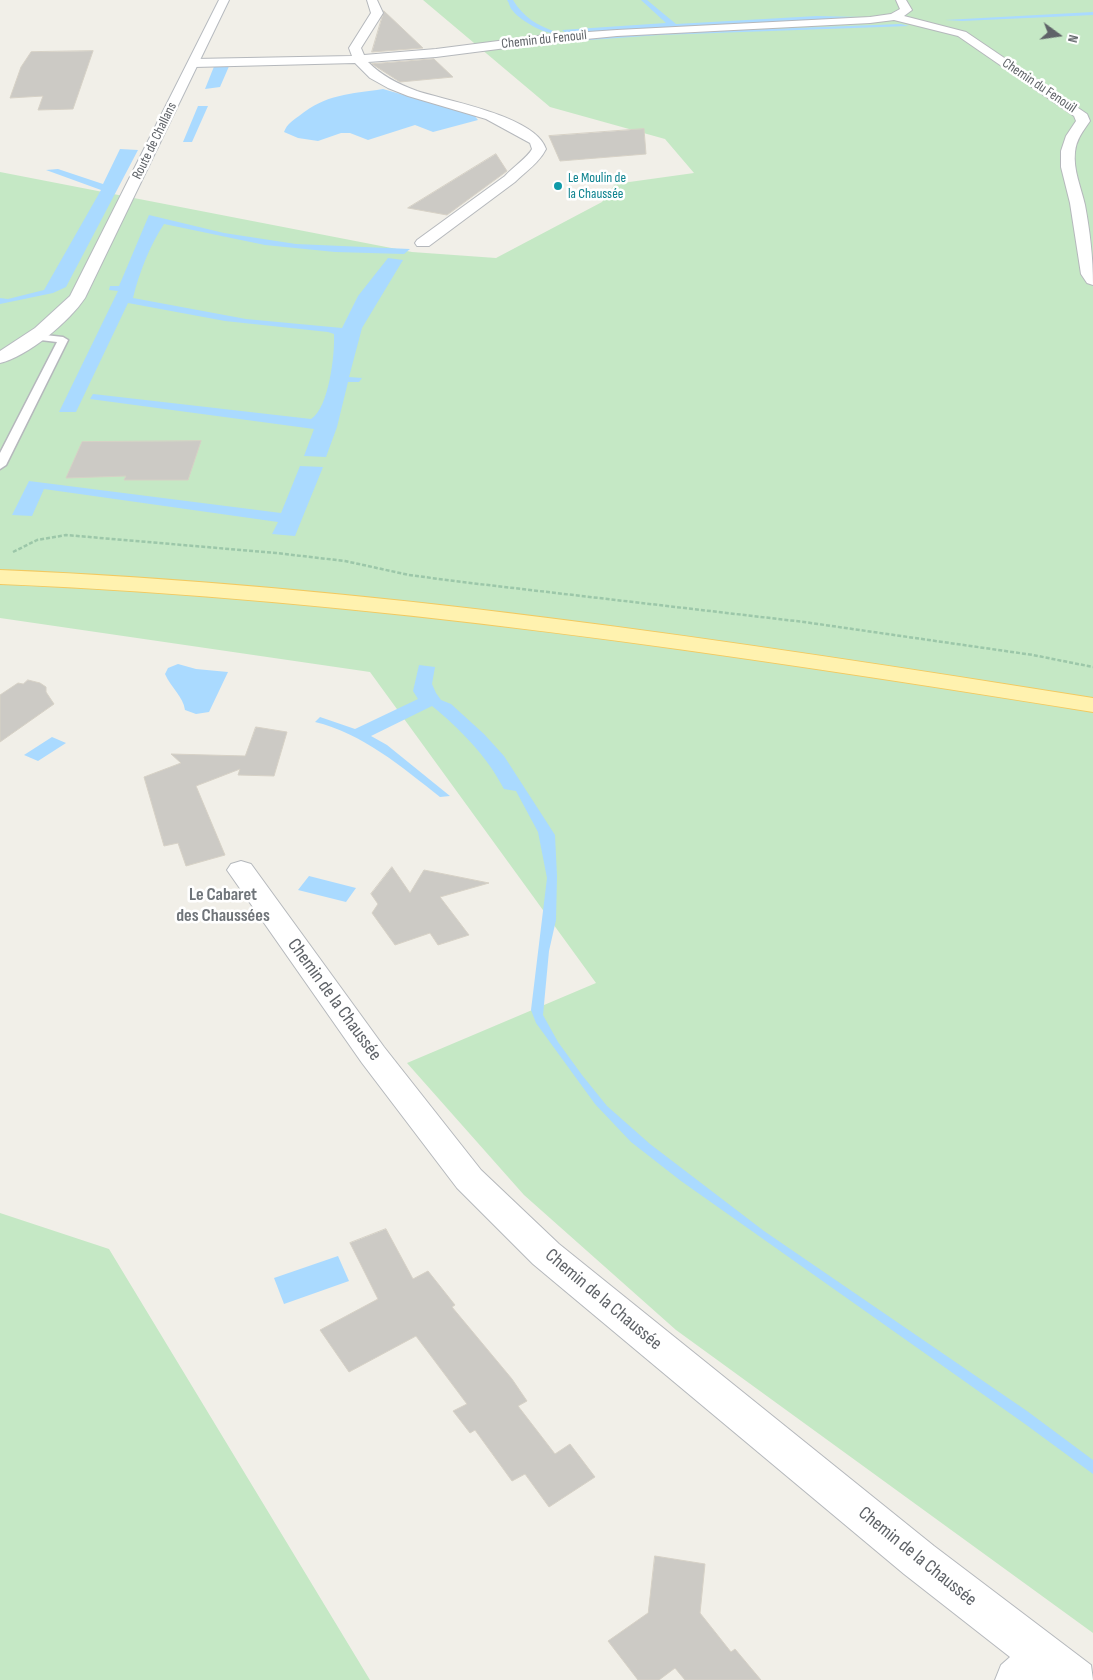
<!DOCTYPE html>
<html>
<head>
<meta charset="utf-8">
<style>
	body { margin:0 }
	#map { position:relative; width:1093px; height:1680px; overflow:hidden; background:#f1efe8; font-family:"Sofia Sans Condensed",sans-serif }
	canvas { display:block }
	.north { position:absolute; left:1033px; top:10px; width:50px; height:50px; -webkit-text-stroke:4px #fff; paint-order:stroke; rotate:104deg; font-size:14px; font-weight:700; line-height:20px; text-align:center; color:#5f6368 }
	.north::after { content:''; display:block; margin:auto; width:18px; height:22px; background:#5f6368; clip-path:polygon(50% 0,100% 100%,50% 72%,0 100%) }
</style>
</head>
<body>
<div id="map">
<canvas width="1093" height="1680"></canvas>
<div class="north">N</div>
</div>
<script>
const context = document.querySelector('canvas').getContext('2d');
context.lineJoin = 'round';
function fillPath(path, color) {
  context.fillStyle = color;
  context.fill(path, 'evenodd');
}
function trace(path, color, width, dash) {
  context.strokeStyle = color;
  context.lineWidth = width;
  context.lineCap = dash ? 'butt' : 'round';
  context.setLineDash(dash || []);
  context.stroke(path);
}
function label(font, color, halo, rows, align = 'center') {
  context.font = font + ' "Sofia Sans Condensed",sans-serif';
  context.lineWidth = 5;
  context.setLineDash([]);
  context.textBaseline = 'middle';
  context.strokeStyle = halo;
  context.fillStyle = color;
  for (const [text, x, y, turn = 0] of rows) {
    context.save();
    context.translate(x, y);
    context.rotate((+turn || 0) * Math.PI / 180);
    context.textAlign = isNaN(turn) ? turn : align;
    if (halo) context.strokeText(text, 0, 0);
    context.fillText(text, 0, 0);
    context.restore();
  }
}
fillPath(new Path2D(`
	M423,0H1093V1633L676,1330L524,1195L407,1063L596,983L370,672L0,618V172L412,252L496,258L602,202L615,184L694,173L665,139L550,107Z
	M0,1213L109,1249L370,1680H0Z`), '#c5e8c5');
fillPath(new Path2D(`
	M507,0H513C523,17 538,26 556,32V33C545,35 520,20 513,11C509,7 510,4 507,0Z
	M641,0H647L676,24L817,16L863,17L566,33L562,30L666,23Z
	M1093,12V15L962,21L945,20Z
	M901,24L909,26L660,35L561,42L558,41L636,34Z
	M215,64H230L220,87L205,89Z
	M383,89L474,115L478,120L433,132L415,125L368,140L350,133H341L318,141L298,138L284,132C287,124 292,121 299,116C326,94 350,94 383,89Z
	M198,106H208L192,142H183Z
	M120,149L138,150L66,287L53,293L0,304V298L8,299L44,290L101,190L46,170L58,169L103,184Z
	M149,215L224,233L296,244L410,249L404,254L335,252L265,245L164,224C150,245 139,273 133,298L246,319L342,328L358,296L388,258L403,260L362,328L349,377L362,378L359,382H348L337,427L326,457L304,456L314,429L90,399L93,394L311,419C329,408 335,354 334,334L328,332L225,321L128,303L76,412H59L118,291L109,290L110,286H119Z
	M300,466L323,467L295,536L272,534L278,522L44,489L32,516L12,515L29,481L281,513Z
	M178,664L196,669L228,672L209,712L196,714L185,710C183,696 171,688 165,674L168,668Z
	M419,665L435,667L432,684L436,693L441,700L451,704L484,734L504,756L555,835L557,876L556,920L549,951L543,1015L558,1042L582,1075L607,1106L650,1144L764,1231L1027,1411L1093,1460V1474L1025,1424L681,1181L631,1142L595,1104L536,1023L531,1010L547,878L538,832L516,791L504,789C487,756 460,729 432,706L371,736L387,745L450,796L440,797C402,767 362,733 315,722L320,717L355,729L418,699L413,691Z
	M52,737L66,743L38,761L24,755Z
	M309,876L356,888L346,902L298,890Z
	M338,1256L349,1281L284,1304L274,1278Z`), '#aadaff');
const building = new Path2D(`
	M384,11L423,48L372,52Z
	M93,51L73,109L38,110L43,96L10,98L21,67L31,52Z
	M434,59L453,77L400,82L372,64Z
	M644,129L646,154L560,161L549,136Z
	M496,154L507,171L447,215L408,208Z
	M201,441L188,480H124L126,476L66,478L82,442Z
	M28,680L40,683L46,687V692L54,704L0,742V695L18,683L23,684Z
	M256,727L287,732L274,776L238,775L240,769L196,786L225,855L186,866L178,843L164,846L144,777L181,763L171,754L245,756Z
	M392,867L410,893L424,870L489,883L440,897L469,935L438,945L430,933L395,945L372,913L378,904L371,894Z
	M386,1229L413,1279L428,1271L455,1305L452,1307L512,1379L527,1401L518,1406L555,1454L570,1444L595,1477L549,1507L525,1474L512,1481L475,1430L470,1433L453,1411L467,1404L416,1336L349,1372L320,1330L378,1299L350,1243Z
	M655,1556L705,1564L700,1613L731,1652L735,1649L761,1680H685L675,1668L659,1680H638L608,1641L648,1613Z`);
fillPath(building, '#cccac5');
trace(building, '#d6d1c6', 1);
const lane = new Path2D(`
	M36,334L63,337L68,340L6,465L0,469V453L57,342L32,339L31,337L32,335Z`);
const street = new Path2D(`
	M367,0H377L383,13L361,48L364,55L436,49L545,35L617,30L870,17L891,14L900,9L896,0H906L912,10L904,16L966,32L1087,114L1090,121C1083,131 1076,140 1075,152C1073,170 1081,187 1085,205C1090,232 1093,257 1093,285L1087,283L1081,274L1070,203L1061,167V151L1066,136L1076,121L1074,116L958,36L894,20L870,23L617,36L545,43L436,57L368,62C382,76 398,84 417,91C447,101 536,116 546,149C539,163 526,171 515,182L429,246H417L415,243L417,240L505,176C512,168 528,157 532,149L530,143L486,119L408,96L388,88L370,78L355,63L194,67L188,63L194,59L352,56L349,48L371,13Z
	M241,861L251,864L384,1047L481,1170L559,1244L934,1546L1091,1665L1093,1680H995L1001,1665L1010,1657L904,1574L533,1264L457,1188L362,1063L227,870L231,864Z`);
const secondary = new Path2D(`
	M219,0H229L85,298C69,322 28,356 0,363V351L35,328L70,296Z`);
const primary = new Path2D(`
	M0,570C366,585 731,640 1093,698V712C731,654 367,599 0,584Z`);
trace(lane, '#b5b8bc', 3);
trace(street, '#b5b8bc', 2);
trace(secondary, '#b6babf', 2);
trace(primary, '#f2c960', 2);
trace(new Path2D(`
	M13,552L37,540L66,535L276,553L345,561L409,575L462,582L804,622L1033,655L1093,667`), '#9cc7a9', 2.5, [4, 2]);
fillPath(lane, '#fff');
fillPath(street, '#fff');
fillPath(secondary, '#fff');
fillPath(primary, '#fff2af');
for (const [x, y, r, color] of [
	[558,186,5,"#0f9aa8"]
]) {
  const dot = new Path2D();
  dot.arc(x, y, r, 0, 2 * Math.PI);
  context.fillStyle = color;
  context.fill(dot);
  trace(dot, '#fff', 2);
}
label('14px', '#5f6368', '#fff', [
	["Chemin du Fenouil",544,40,-6],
	["Chemin du Fenouil",1039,86,34],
	["Route de Challans",155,141,-64]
]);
label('14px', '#0d838f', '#fff', [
	["Le Moulin de",568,178],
	["la Chaussée",568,194]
], 'left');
label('bold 18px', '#70757a', '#fff', [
	["Le Cabaret",223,895],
	["des Chaussées",223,916]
]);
label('19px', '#5f6368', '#fff', [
	["Chemin de la Chaussée",334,1000,54],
	["Chemin de la Chaussée",603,1300,40],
	["Chemin de la Chaussée",917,1557,39]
]);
</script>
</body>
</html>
